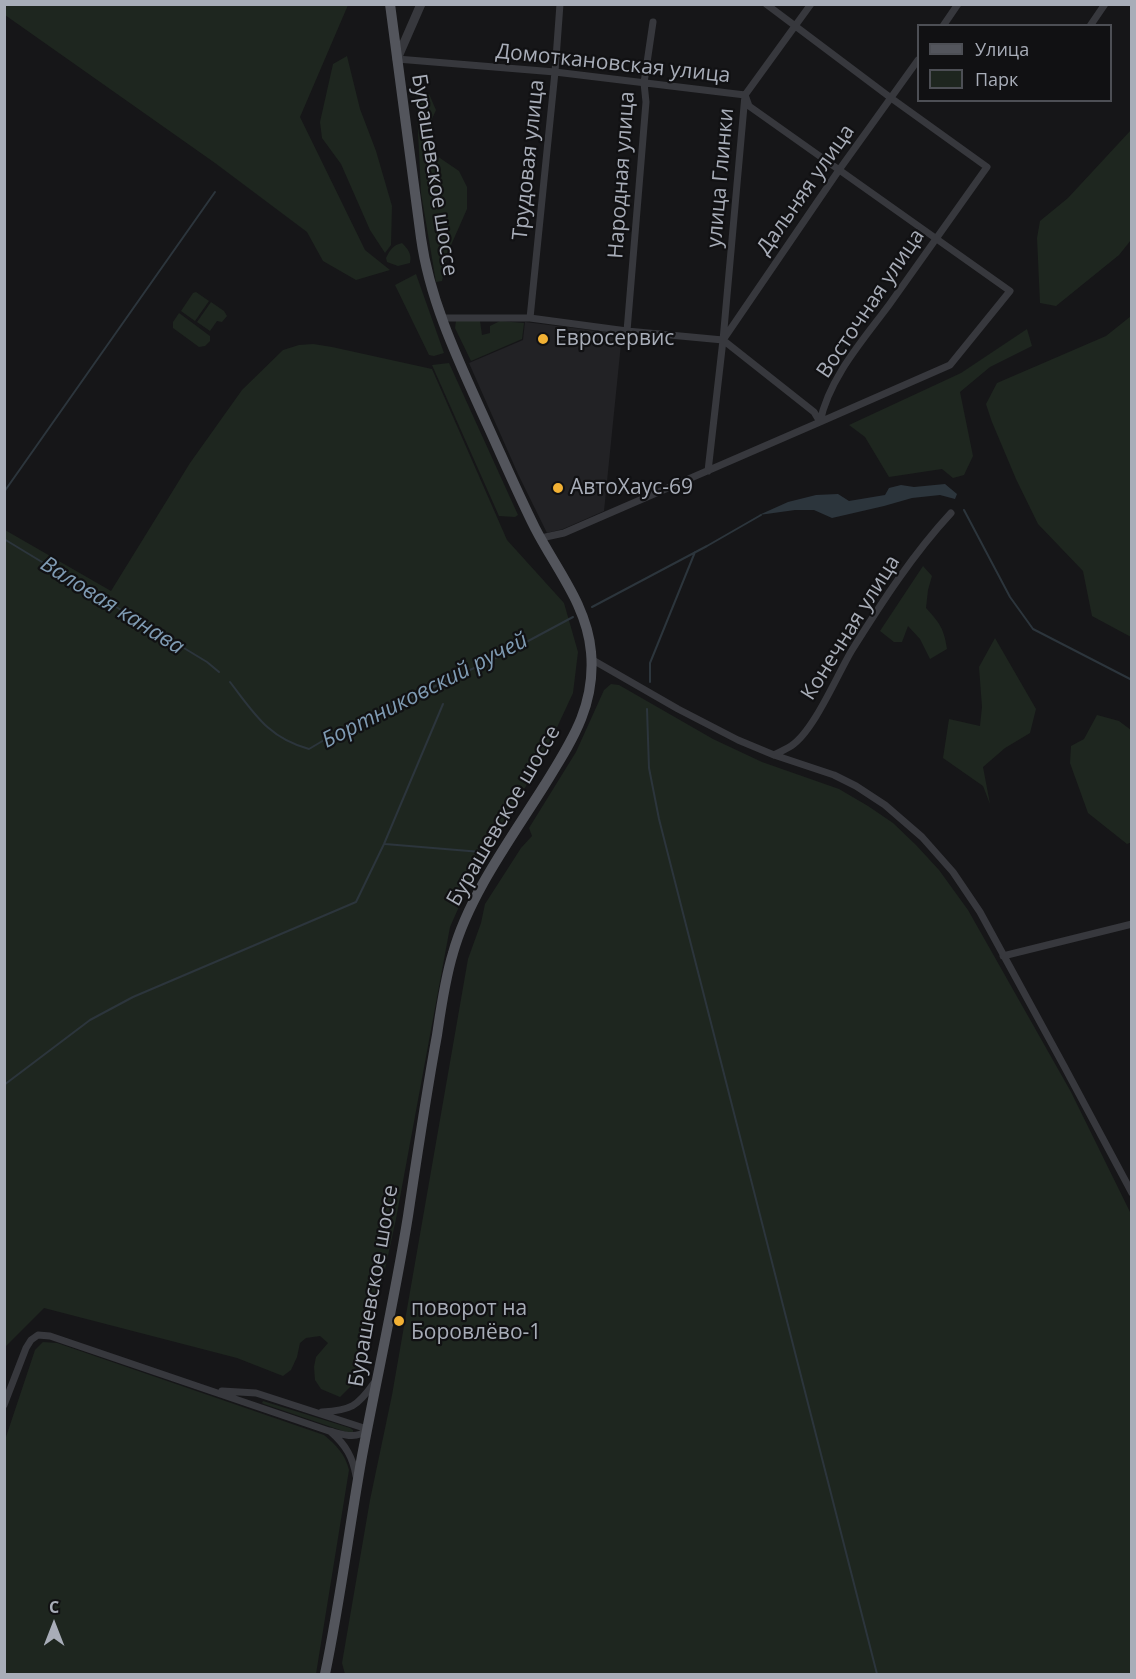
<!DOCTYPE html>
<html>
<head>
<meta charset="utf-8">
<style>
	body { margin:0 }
	#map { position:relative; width:1136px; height:1679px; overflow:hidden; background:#161618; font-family:"Open Sans",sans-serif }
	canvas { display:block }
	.frame { position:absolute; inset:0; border:6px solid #a8adb8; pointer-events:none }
	.legend { position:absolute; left:917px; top:24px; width:195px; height:78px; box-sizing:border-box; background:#111113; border:2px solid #4d4f55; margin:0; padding:8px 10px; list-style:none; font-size:18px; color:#a8adb8 }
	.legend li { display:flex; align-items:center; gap:12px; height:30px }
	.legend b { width:30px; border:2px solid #4d4f55 }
	.north { position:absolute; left:24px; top:1595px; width:60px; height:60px; -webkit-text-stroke:4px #111113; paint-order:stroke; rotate:0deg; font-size:16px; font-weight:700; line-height:24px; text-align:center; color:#a8adb8 }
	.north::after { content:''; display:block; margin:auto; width:21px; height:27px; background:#a8adb8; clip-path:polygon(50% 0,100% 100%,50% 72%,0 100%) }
</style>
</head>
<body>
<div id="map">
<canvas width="1136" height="1679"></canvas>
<div class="frame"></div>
<ul class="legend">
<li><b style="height:8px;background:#53555c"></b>Улица</li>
<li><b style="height:16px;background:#1e261f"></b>Парк</li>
</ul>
<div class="north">С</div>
</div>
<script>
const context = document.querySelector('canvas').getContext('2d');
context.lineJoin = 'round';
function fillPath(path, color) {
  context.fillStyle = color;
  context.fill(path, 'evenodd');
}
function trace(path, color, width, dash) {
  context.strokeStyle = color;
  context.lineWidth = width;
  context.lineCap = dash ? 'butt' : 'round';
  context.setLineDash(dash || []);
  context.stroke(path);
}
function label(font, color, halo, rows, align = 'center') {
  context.font = font + ' "Open Sans",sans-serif';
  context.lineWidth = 4.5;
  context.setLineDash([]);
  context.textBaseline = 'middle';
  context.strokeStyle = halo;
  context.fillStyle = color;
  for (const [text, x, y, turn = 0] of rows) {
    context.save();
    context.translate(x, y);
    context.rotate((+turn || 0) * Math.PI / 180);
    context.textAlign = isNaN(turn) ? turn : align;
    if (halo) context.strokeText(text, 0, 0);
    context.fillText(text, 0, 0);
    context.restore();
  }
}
fillPath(new Path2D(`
	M525,322L622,334L604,511L563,529L547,533L518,474L469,363L523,340Z`), '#222225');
fillPath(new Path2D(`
	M5,4L348,5L300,117L365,250L390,270L356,280L323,261L307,232L215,163L5,15Z
	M347,56L360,109L376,151L392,206L391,245L385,253L370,230L341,164L322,138L320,122L333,64Z
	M416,91L429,94L436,110L431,121L432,142L437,156L459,171L467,187V209L448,252L442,281L436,282L421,193Z
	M1131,130V240L1119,255L1056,306L1040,303L1037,238L1040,221L1068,198Z
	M402,243C408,249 412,254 410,263L398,266L387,262L386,258C390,250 393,245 402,243Z
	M416,274L444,353L434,356L429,355L395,285Z
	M196,292L209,301L195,321L181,311L193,293Z
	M211,302L224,311L227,316L222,322L217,321L210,331L197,322Z
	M179,313L210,336V341L205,346L199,347L173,328V322Z
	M1131,316V637L1092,616L1083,571L1038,524L1016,479L992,422L986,404L997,383L1106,336Z
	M456,321H480L482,335L490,333V326L500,321L524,323L522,339L471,361L455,328Z
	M1027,329L1032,346L990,367L960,392L973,456L964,475L953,478L942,469L889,477L865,437L849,425L961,373Z
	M313,344L332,347L432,369L507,540L564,603L578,652L573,693L546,751L466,891L450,927L396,1219L366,1356L356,1381L340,1397L321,1389L315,1380L314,1367L316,1357L328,1343L320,1336L306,1338L300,1343L297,1357L291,1370L283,1376L237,1358L44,1308L4,1348L5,530L111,591L190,463L242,390L283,350L299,345Z
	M449,363L518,515L515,517L499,516L432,365Z
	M923,566L932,576L928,590L926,608C940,623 944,629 947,649L930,659L920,639L908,626L902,642H894L880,631Z
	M995,638L1036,709L1030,733L1005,748L983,767L990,804L983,786L943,758L949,719L980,726L982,707L979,667Z
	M611,684L619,685L713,739L762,762L839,789L868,806L893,823L916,845L939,870L968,910L1071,1092L1131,1214V1674H345L342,1663L370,1500L392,1395L468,959L481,923L485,904L521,848L532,836L529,828L576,752L604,690Z
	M1097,715L1119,721L1131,730L1132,842L1127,844L1088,813L1070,763L1071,746L1084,739Z
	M43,1342L57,1343L324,1435C337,1446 345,1454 349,1470L316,1674H5V1440L35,1350Z
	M263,1401L350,1428L353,1430V1432L349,1433L264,1404L262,1403Z`), '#1e261f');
fillPath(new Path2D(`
	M945,484L957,494L955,499L940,495L912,498L884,506L832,518L814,510H795L759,515L788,502L816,495L838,494L849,501L885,495L889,488L901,485L914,487Z`), '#2c353c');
trace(new Path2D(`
	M4,492L215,192
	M964,510L1010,597L1033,629L1132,680
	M4,539L207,662L219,672
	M592,607L707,546L761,515
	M230,682C254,713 268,738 309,749L341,730L502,655L573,617
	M650,682V663L695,552
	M647,709L649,768L659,819L877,1674
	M385,844L481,852
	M4,1085L90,1020L133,997L356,902L384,844L443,704`), '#2c353c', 2);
trace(new Path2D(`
	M943,26L958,4
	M1090,26L1105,4
	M397,59L555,72L745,95L749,106L1010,291L950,365L820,422L814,412L723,340L745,95L811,4
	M442,318H530L627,331L723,340
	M530,318L555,72L560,4
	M627,331L646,102L644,83L653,22
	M708,471L723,340L839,170L918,60
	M541,538L564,533L820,422C829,378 863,340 889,305C922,259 954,213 987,167L891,98L766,4
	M591,659L678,709L738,740L774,755L834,775L856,786L885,805L922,837L953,872L980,912L1064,1066L1132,1193
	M774,755C780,752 786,749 791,746C814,731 837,675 852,650C882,602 913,554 951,513
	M1003,956L1132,924
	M222,1391L256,1393L367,1429
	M4,1405L26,1348L31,1340L38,1335L50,1336L329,1431C342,1434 356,1440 367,1430
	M322,1412C351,1410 357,1407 374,1383
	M331,1432C346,1445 353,1458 356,1476`), '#37383d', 7);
trace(new Path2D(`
	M397,59L421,4`), '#37383d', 9);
trace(new Path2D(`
	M325,1674C340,1602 349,1529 362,1456C377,1376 395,1297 408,1216C417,1156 426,1095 437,1035C441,1008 445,979 453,953C469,895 512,837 544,786C571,742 596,706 591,652C587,605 556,569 535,528C518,494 503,459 487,424C460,364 430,303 421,238L390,4`), '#53555c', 10);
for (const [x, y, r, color] of [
	[543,339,6,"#f2b134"],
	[558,488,6,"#f2b134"],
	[399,1321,6,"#f2b134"]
]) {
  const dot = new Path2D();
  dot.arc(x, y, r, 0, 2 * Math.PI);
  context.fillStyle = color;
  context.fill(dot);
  trace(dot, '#111113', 2);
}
label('21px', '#a8adb8', '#111113', [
	["Домоткановская улица",613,64,6],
	["Трудовая улица",529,160,-84],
	["Бурашевское шоссе",434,175,81],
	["Народная улица",622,175,-86],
	["улица Глинки",721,178,-85],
	["Дальняя улица",806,190,-55],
	["Восточная улица",871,304,-56],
	["Конечная улица",851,628,-58],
	["Бурашевское шоссе",504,816,-60],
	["Бурашевское шоссе",374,1286,-80]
]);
label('21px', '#a8adb8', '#111113', [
	["Евросервис",555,339],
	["АвтоХаус-69",570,488],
	["поворот на",411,1309],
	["Боровлёво-1",411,1333]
], 'left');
label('italic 22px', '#7f9bb3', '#111113', [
	["Валовая канава",112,606,32],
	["Бортниковский ручей",425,691,-27]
]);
</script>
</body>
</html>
